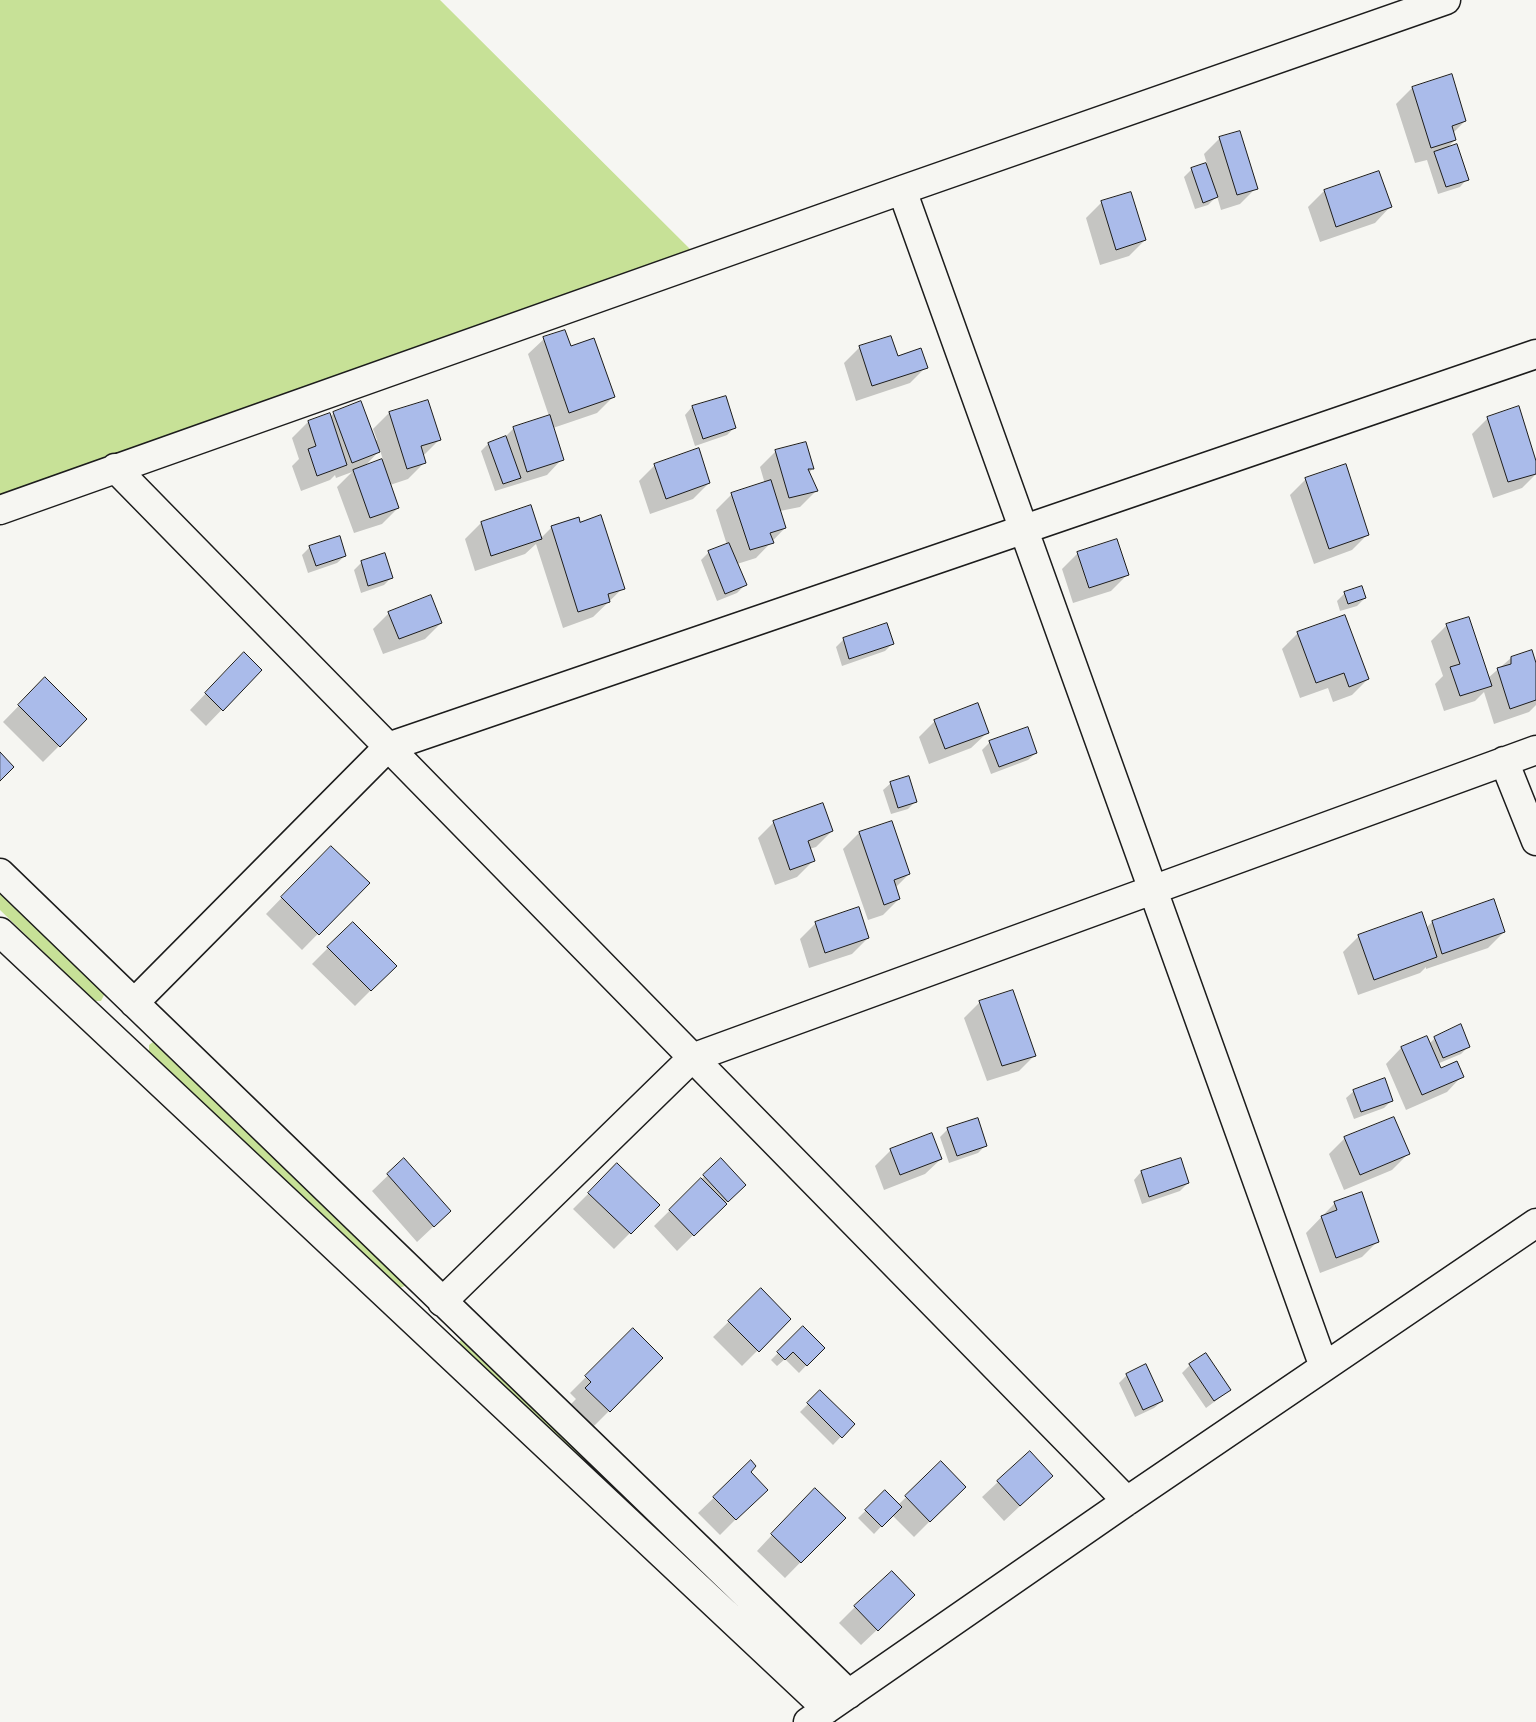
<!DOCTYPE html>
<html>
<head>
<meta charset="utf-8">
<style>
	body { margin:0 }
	canvas { display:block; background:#f6f6f2 }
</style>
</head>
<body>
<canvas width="1536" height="1722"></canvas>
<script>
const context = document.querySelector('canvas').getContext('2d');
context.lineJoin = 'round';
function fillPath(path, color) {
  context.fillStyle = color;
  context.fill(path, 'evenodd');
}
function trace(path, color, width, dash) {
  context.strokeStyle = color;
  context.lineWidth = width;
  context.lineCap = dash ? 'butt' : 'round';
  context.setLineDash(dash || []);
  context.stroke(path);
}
fillPath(new Path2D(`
	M0,0H440L693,252L0,502Z
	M0,890L105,993L101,1001H94L0,910Z
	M153,1042H155L406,1283L405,1286L396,1289L149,1052V1045Z
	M463,1338L827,1691L457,1344Z`), '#c7e197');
fillPath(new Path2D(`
	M1412,88L1465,121L1453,133L1455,140L1445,150L1467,179L1460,187L1438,194L1427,160L1415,163L1396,104Z
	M1220,138L1256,188L1240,204L1221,210L1217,196L1208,205L1195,209L1184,177L1192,169L1207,164L1204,154Z
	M1378,173L1390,207L1375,223L1320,242L1308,207L1324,191Z
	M1102,202L1145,240L1129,256L1100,265L1086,218Z
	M544,339L570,348L613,397L597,413L553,428L562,459L547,475L495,491L481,451L488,444L504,438L514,428L549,416L528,354Z
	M860,347L897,357L926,367L910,383L856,401L844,363Z
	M427,401L439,440L423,456L424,463L408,479L390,485L398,508L382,524L354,533L337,487L352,472L336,478L335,475L330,480L301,491L292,466L299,459L292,438L308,422L330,417L334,413L374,441L377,440L373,429L389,413ZM380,450L383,460L364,467Z
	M692,407L734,428L727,435L695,446L685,415Z
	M1488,418L1536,465V474L1522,488L1493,498L1472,434Z
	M776,451L813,468L809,473L816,491L800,507L780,511L785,528L756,558L737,564L745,585L737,593L717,601L701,560L708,553L727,545L716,510L732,494L765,484L760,467Z
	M655,465L709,483L693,499L650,514L639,481Z
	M1306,479L1368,534L1352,550L1314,564L1290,495Z
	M530,507L541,538L551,528L580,524L623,588L593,617L563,628L536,544L525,554L475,571L465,539L481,523Z
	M310,547L345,556L337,563L308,573L302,555Z
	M1078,553L1127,575L1111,591L1073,603L1062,569Z
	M384,555L392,577L384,585L361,593L354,570L361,563Z
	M1345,593L1365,598L1357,606L1340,611L1337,601Z
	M389,613L441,623L425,639L383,654L373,629Z
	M886,625L892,644L885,651L842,666L836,647L843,640Z
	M1447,625L1488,678L1511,658L1536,667V705L1529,712L1494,724L1484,692L1475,701L1444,711L1435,684L1443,676L1431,641Z
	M1298,633L1368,679L1352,695L1333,702L1328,688L1300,698L1282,649Z
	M228,670H260L206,726L190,710Z
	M45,679L86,719L43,762L3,722Z
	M935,721L987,733L971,748L929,764L919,737Z
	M990,742L1036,753L1028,760L991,774L982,750Z
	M891,783L916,801L908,809L891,814L883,790Z
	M774,822L832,831L816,847L809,849L813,861L797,877L775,885L758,838Z
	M891,822L909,874L895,888L899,899L883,915L868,920L843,849L859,833Z
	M331,847L368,883L302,950L266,914Z
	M1494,901L1504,932L1488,948L1426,969V967L1420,973L1358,995L1343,952L1359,936L1426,928L1432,922Z
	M353,923L395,966L355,1006L312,964Z
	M816,923L868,938L852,954L809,968L800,939Z
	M980,1002L1035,1055L1019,1071L987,1081L964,1018Z
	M1426,1037L1429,1044L1435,1038L1469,1046L1461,1054L1437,1064L1440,1070L1462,1076L1447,1092L1406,1110L1386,1064L1401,1048Z
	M1354,1091L1391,1101L1384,1108L1354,1119L1346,1098Z
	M948,1129L986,1145L978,1153L949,1163L940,1137Z
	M1345,1138L1408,1154L1392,1170L1344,1190L1329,1154Z
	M891,1150L941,1159L925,1174L884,1190L875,1166Z
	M1181,1159L1188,1183L1180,1191L1142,1204L1134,1180L1141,1172Z
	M404,1160L450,1211L417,1242L372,1191Z
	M721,1160L744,1185L677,1251L654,1226Z
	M617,1165L658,1205L614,1249L573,1209Z
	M1335,1203L1378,1241L1362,1257L1320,1273L1306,1233Z
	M761,1290L789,1319L742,1366L713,1337Z
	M803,1328L823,1348L799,1373L785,1359L777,1366L771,1360Z
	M633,1330L662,1358L593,1427L570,1405L576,1399L570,1393Z
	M1190,1365L1230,1390L1206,1408L1182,1373Z
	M1127,1375L1162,1401L1154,1408L1135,1417L1119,1383Z
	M820,1392L853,1424L833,1445L800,1412Z
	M751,1462L749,1472L750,1505L720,1535L698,1513Z
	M941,1463L964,1487L914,1537L892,1515L874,1534L858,1518L885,1492L898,1505Z
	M998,1482L1035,1492L1004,1521L982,1497Z
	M799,1506L844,1518L785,1578L757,1551Z
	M855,1607L897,1611L861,1645L839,1623Z`), '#0003');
const building = new Path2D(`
	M1452,74L1466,121L1452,126L1456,140L1431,148L1412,87Z
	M1240,131L1258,189L1237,195L1219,137Z
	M1457,144L1469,180L1446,187L1434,152Z
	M1206,163L1218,197L1203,203L1191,168Z
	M1379,171L1392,207L1336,227L1324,190Z
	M1131,192L1146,240L1116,250L1101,201Z
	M565,330L571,346L594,338L615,397L569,413L543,337Z
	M891,336L898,356L921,348L928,368L872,386L859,346Z
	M726,396L736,428L703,439L692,406Z
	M428,400L441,440L421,446L426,463L407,469L389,412Z
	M361,401L380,452L352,463L333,412Z
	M1519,406L1536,461V474L1508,482L1487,417Z
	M330,413L347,465L317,476L308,449L316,446L308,421Z
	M550,415L564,460L527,472L513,427Z
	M506,436L521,478L503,484L488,443Z
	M806,442L814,469H808L818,491L789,498L775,450Z
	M699,448L710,483L666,499L654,464Z
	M382,459L399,508L370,518L353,470Z
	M1346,464L1369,535L1329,549L1305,478Z
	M771,480L786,528L770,533L774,543L750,550L731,493Z
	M531,505L542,539L491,556L481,522Z
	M601,515L625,589L608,594L610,602L578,612L551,526L579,517L580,522Z
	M340,536L346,556L316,566L309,546Z
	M1117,539L1129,575L1089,588L1077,552Z
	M729,543L747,585L725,594L708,551Z
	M385,553L393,578L368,586L361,561Z
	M1362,586L1366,598L1348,604L1344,592Z
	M431,595L442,623L399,639L388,612Z
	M1345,615L1369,679L1349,687L1344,673L1316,683L1297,632Z
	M1469,617L1492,686L1460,696L1450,667L1460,664L1446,624Z
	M887,623L894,644L849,659L843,638Z
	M1532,650L1536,663V700L1510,709L1497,668L1511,664V657Z
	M244,652L262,670L223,711L205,693Z
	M45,677L87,719L60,747L18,705Z
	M978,703L989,733L945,749L934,720Z
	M1028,727L1037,753L999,767L989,741Z
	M0,752L14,767L0,781Z
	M909,776L917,802L898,808L890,782Z
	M823,803L833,831L808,841L815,861L790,870L773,821Z
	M892,821L910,874L894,880L900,899L884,905L859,832Z
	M331,846L370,883L319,935L281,897Z
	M1494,899L1505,932L1442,954L1432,921Z
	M859,907L869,938L825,953L815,922Z
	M1422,912L1437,957L1374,980L1358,935Z
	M353,922L397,966L371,991L327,947Z
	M1013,990L1036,1056L1002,1066L979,1001Z
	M1461,1024L1470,1047L1443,1058L1434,1037Z
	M1427,1036L1441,1068L1457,1061L1464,1077L1422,1095L1401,1047Z
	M1385,1078L1393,1101L1361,1112L1353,1090Z
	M1394,1117L1410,1154L1360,1175L1344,1137Z
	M978,1118L987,1146L957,1156L947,1128Z
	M932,1133L942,1159L900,1175L890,1149Z
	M404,1158L451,1211L434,1227L387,1174Z
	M721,1158L746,1185L728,1202L703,1175Z
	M1181,1158L1189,1183L1149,1197L1141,1171Z
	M617,1163L660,1205L631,1234L588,1193Z
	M701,1178L727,1204L694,1236L669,1210Z
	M1362,1192L1379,1242L1336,1258L1321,1216L1337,1210L1334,1202Z
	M761,1288L791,1319L759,1352L728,1321Z
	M803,1326L825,1348L807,1366L793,1352L785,1360L777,1352Z
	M633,1328L663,1358L610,1412L585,1388L591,1382L585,1376Z
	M1206,1353L1231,1390L1214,1401L1189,1364Z
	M1146,1364L1163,1401L1143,1410L1126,1374Z
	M820,1390L855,1424L842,1438L807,1403Z
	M1030,1451L1053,1476L1020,1506L997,1481Z
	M751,1460L756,1466L751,1472L768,1490L736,1520L713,1497Z
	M941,1461L966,1487L930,1522L905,1496Z
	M815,1488L846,1518L801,1563L771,1534Z
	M885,1490L902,1507L882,1527L865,1510Z
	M892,1571L915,1595L878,1631L854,1606Z`);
fillPath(building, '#aabbea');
trace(building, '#1c1c1c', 1);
const minor = new Path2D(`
	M902,190L1324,1367
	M115,468L1127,1501
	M0,510L902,190L1446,0
	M1504,761L1536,841
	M0,873L849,1694
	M0,932L827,1709
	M134,1003L388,747L1536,354
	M442,1302L692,1058L1536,750
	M808,1722L1127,1501L1536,1223`);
trace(minor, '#1c1c1c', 31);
trace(minor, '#f6f6f2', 28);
</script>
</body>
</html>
